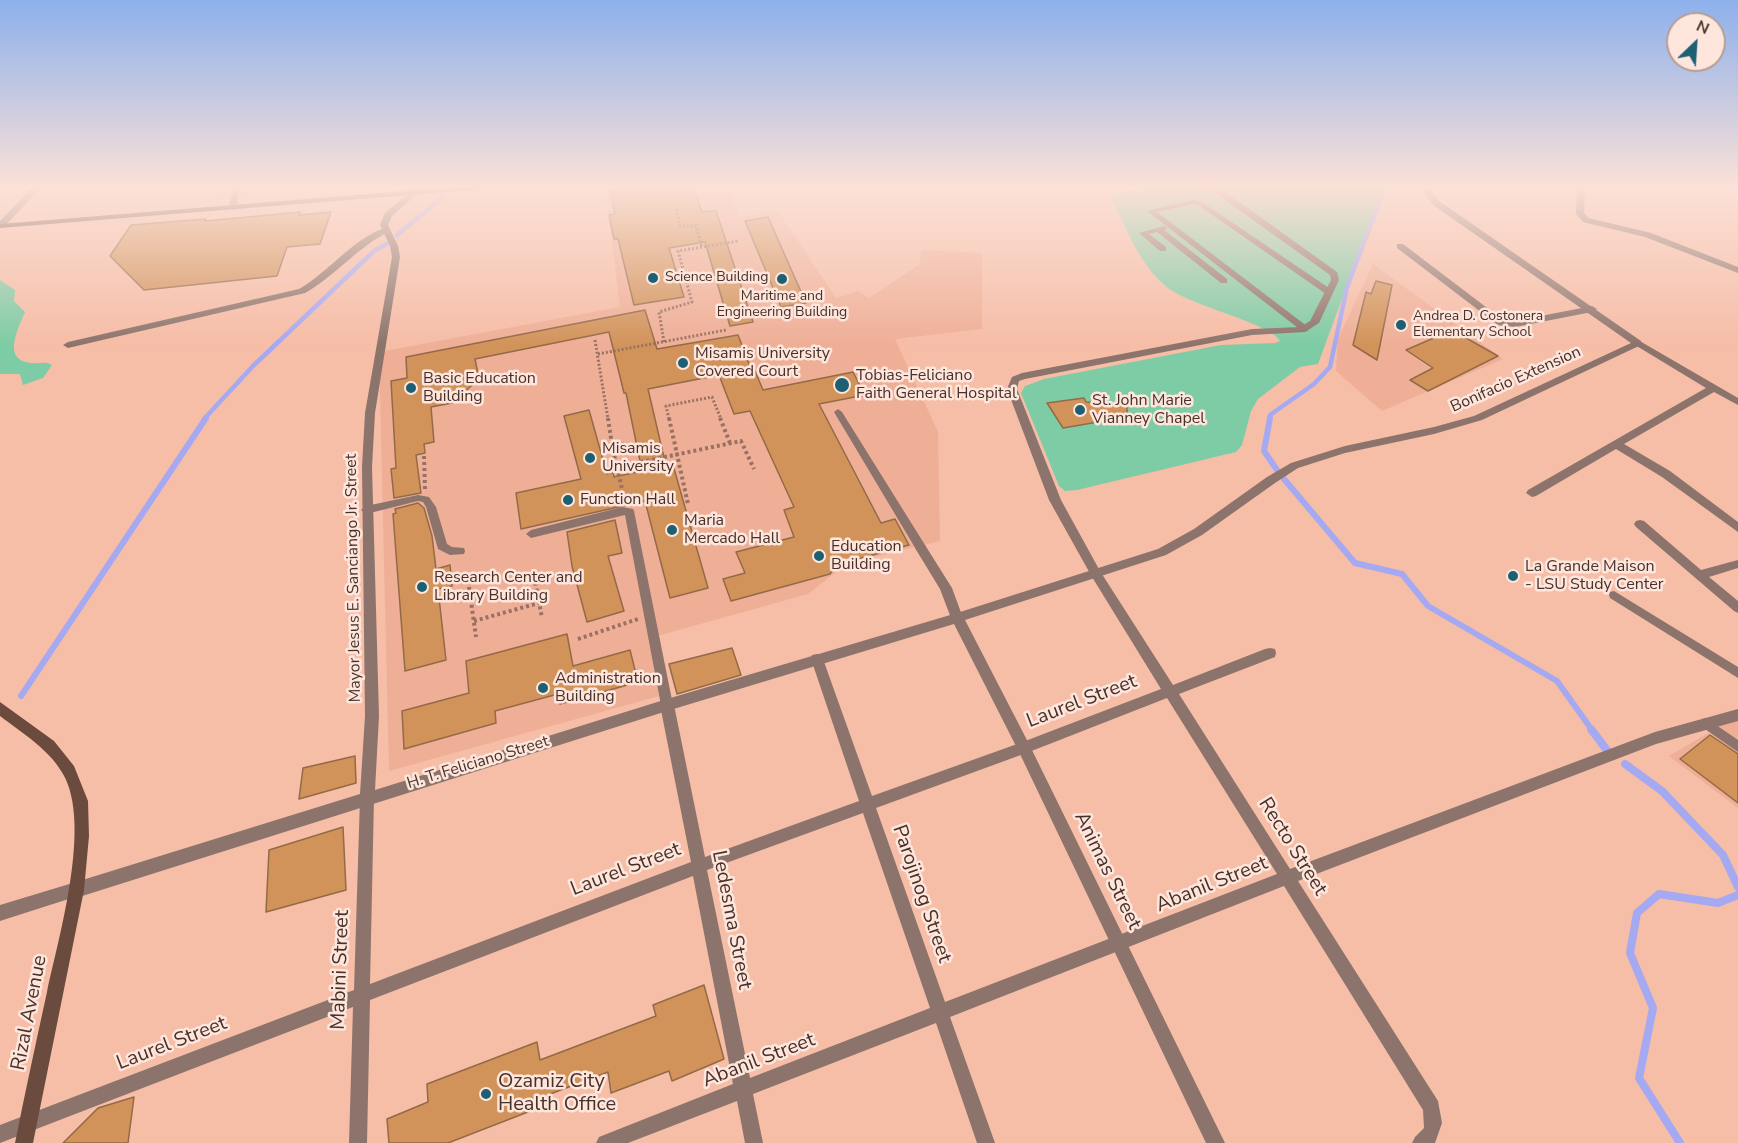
<!DOCTYPE html>
<html>
<head>
<meta charset="utf-8">
<style>
	body { margin:0 }
	#map { position:relative; width:1738px; height:1143px; overflow:hidden; background:#f6bda7; font-family:"Nunito Sans",sans-serif }
	canvas { display:block }
	.north { position:absolute; left:1666px; top:12px; width:60px; height:60px; box-sizing:border-box; background:#fee6dd; border:2px solid #b59e95; border-radius:50%; rotate:25deg; font-size:16px; font-weight:700; line-height:24px; text-align:center; color:#483129 }
	.north::after { content:''; display:block; margin:auto; width:21px; height:27px; background:#1d5f73; clip-path:polygon(50% 0,100% 100%,50% 72%,0 100%) }
</style>
</head>
<body>
<div id="map">
<canvas width="1738" height="1143"></canvas>
<div class="north">N</div>
</div>
<script>
const context = document.querySelector('canvas').getContext('2d');
context.lineJoin = 'round';
function fillPath(path, color) {
  context.fillStyle = color;
  context.fill(path, 'evenodd');
}
function trace(path, color, width, dash) {
  context.strokeStyle = color;
  context.lineWidth = width;
  context.lineCap = dash ? 'butt' : 'round';
  context.setLineDash(dash || []);
  context.stroke(path);
}
function label(font, color, halo, rows, align = 'center') {
  context.font = font + ' "Nunito Sans",sans-serif';
  context.lineWidth = 5;
  context.setLineDash([]);
  context.textBaseline = 'middle';
  context.strokeStyle = halo;
  context.fillStyle = color;
  for (const [text, x, y, turn = 0] of rows) {
    context.save();
    context.translate(x, y);
    context.rotate((+turn || 0) * Math.PI / 180);
    context.textAlign = isNaN(turn) ? turn : align;
    if (halo) context.strokeText(text, 0, 0);
    context.fillText(text, 0, 0);
    context.restore();
  }
}
fillPath(new Path2D(`
	M217,185H253L252,195L214,200Z
	M605,185H726L740,217L778,211L836,298L858,291L869,298L920,264L921,250L982,253V329L895,339L938,432L940,541L846,564L808,594L657,636L670,693L389,771L379,352L620,307Z
	M1373,264L1503,359L1382,411L1336,371L1338,339Z
	M1738,720V808L1669,756L1722,725Z`), '#efaf97');
fillPath(new Path2D(`
	M1162,185H1384L1318,364L1300,367L1258,399L1251,411L1242,445L1236,452L1077,490L1065,491L1059,486L1021,393L1025,386L1044,379L1221,345L1275,343L1280,341C1272,324 1189,305 1168,288C1139,265 1126,227 1110,195Z
	M0,280L15,290L14,301L25,312C18,329 1,361 32,363C40,364 44,361 52,365L43,378L23,385L20,374H0Z`), '#7ecca5');
trace(new Path2D(`
	M397,235L442,198
	M204,419L253,366L374,251L388,243
	M1269,419L1270,415L1314,384L1330,367L1347,287L1386,185`), '#a5a9f2', 4.5);
trace(new Path2D(`
	M1270,418L1264,451L1277,470
	M1284,479L1355,563L1402,574L1428,606L1557,681L1592,730
	M21,696L206,418`), '#a5a9f2', 6);
trace(new Path2D(`
	M1591,729L1609,753
	M1625,764L1662,791L1723,855L1738,887
	M1680,1143L1639,1078L1653,1008L1630,953L1637,913L1659,894L1718,903L1738,895`), '#a5a9f2', 8);
const building = new Path2D(`
	M619,185H636L637,187L693,185L702,212L716,211L753,322L730,326L705,242L669,248L684,297L634,305L618,239H614L609,215L615,214L610,191L620,190Z
	M300,212L299,215L331,212L320,244L287,247L277,276L144,290L110,256L131,225L206,219L205,221Z
	M768,217L806,303L781,307L745,221Z
	M1376,281L1392,285L1377,360L1353,345L1366,292L1371,294Z
	M645,310L657,349L738,335L752,371H755L763,390L853,372L865,395L819,404L881,523L895,519L909,545L836,565L830,574L731,601L723,579L745,573L736,552L794,537L784,510L794,507L750,411L734,414L719,375L648,389L666,466L673,465L708,588L670,598L645,501L521,529L516,493L581,479L564,416L589,410L607,474L613,472L614,477L642,471L626,393H624L609,332L475,359L479,379L452,403L431,407L434,442L424,444L425,453L416,455L421,493L394,498L391,469L396,468L391,381L407,378L406,357Z
	M1452,330L1498,356L1428,391L1410,380L1433,368L1406,350Z
	M1084,398L1086,402L1127,405V414L1095,417L1098,422L1063,428L1047,403Z
	M418,503L424,508L432,536L436,569L450,565L452,586L438,589L446,660L405,671L393,514L396,513L395,509Z
	M615,520L622,553L608,556L624,611L587,622L572,566L567,532Z
	M567,634L573,666L630,650L638,682L560,704L558,694L495,711L496,723L404,749L402,711L469,693L466,661Z
	M732,648L741,675L677,694L669,664Z
	M1710,735L1738,754V803L1680,759Z
	M355,756L356,783L299,799L303,768Z
	M343,827L346,890L266,912L269,850Z
	M704,985L724,1059L672,1081L669,1071L611,1093L608,1072L545,1096L546,1105L448,1143H389L387,1119L428,1102L427,1084L537,1042L540,1060L656,1016L653,1005Z
	M134,1097L128,1143H63L98,1108Z`);
fillPath(building, '#d2935b');
trace(building, '#936a47', 1.5);
trace(new Path2D(`
	M676,209L680,226H696L702,247
	M595,340L608,419
	M664,342L659,312L692,302L678,251L739,241
	M598,354L726,330
	M669,419L666,406L712,397L721,419`), '#987163', 3, [2, 2]);
trace(new Path2D(`
	M608,418L612,445
	M669,418L688,504
	M720,418L730,443
	M612,445L615,446V449H609Z
	M616,446L627,443
	M603,449L609,448
	M613,450L624,498
	M424,456L425,489
	M617,467L741,441L754,469
	M533,571L542,618
	M469,587L476,637
	M474,621L539,603
	M578,639L638,619`), '#987163', 4, [3, 3]);
fillPath(new Path2D(`
	M233,185H239L237,208L233,210L229,208Z
	M1194,200L1202,202L1332,290V294H1326L1198,205L1194,204L1157,212L1308,327V331H1302L1147,211Z
	M1164,226L1168,228L1164,230L1227,279V283H1221L1157,232L1149,234L1166,247V251H1160L1139,233Z
	M838,409L842,412L925,545L926,548L925,551H917L834,412Z
	M418,495L429,497L436,507L447,544L452,547L464,548L465,551L464,554L450,555L438,549L426,507L423,502L418,501L366,514L361,510L366,506Z
	M622,507L633,509L634,511L673,705L671,709L667,710L663,709L661,705L625,515L531,538L526,534L531,530Z
	M1614,591L1738,667V678L1610,598L1609,595L1610,592Z
	M1706,718L1738,740V752L1702,727L1700,723L1702,719Z`), '#8c746c');
fillPath(new Path2D(`
	M35,185H44L3,228H0V221Z
	M1192,185H1204L1224,191L1337,272L1339,280L1319,323L1305,332L1252,335L1025,379L1019,381L1017,389L1061,500L1100,571L1173,685L1265,649L1270,648L1275,649L1276,653L1275,657L1179,694L1290,869L1655,732L1738,709V721L1656,744L1298,881L1438,1101L1442,1123L1435,1143H1412L1415,1137L1424,1128L1423,1110L1284,886L950,1017L995,1143H977L936,1023L753,1094L763,1143H745L737,1101L628,1143H596L599,1137L733,1084L693,876L370,1000L367,1143H349L353,1007L0,1143V1125L354,990L360,798L362,793L367,791L372,793L374,798L370,984L691,862L660,705L662,701L667,699L672,701L674,705L705,857L859,801L811,659L812,655L817,654L822,655L823,659L872,796L1020,743L1161,689L1092,577L1049,500L1007,389L1012,377L1022,373L1252,329L1300,327L1310,321L1331,280L1330,275L1218,195ZM1167,698L1277,874L945,1002L876,808L1029,752ZM863,813L930,1008L750,1078L707,870Z
	M1577,185H1585L1584,213L1589,218L1651,233L1738,267V273L1645,237L1583,222L1576,214Z
	M385,228L389,230L388,232C357,248 335,276 305,293L68,348L63,345L68,342L299,289C329,272 352,239 385,228Z
	M1397,244H1403L1503,320L1515,321L1592,306L1597,309L1592,312L1515,327L1498,325L1397,248Z
	M1638,340L1738,398V405L1714,392L1624,444L1670,471L1738,522V532L1662,477L1616,449L1536,496L1532,497L1526,493L1528,490L1706,388L1635,345V341Z
	M1640,520L1644,521L1701,570L1738,560V568L1709,577L1738,601V613L1734,611L1636,527L1634,524L1636,521Z
	M921,544L925,545L952,588L963,618L961,621H953L951,618L940,589L915,548Z
	M76,882L81,885L84,890L81,895L0,921V905Z`), '#8c746c');
fillPath(new Path2D(`
	M418,185H427L392,216L388,225L398,246L400,257L375,413L372,467L379,716L375,790L667,699L957,613L1158,549L1194,529L1267,477L1291,463L1345,446L1434,427L1474,416L1631,343L1433,205L1418,185H1426L1439,201L1641,341V345L1482,420L1434,434L1345,453L1298,468L1275,483L1202,535L1166,555L965,620L1029,744L1225,1143H1206L1019,752L954,624L667,711L76,898L71,895L68,890L71,885L76,882L360,794L365,716L362,467L365,413L392,257L390,246L380,225L385,213Z`), '#8c746c');
fillPath(new Path2D(`
	M478,185H513L509,187L0,228V224Z
	M0,702L54,741L74,766L88,801L89,836L84,890L33,1143H15C25,1093 36,1042 47,992C59,936 92,824 63,774C49,749 22,733 0,716Z`), '#6c4b3f');
const sky = context.createLinearGradient(0, 0, 0, 345);
sky.addColorStop(0, '#8db0ec');
sky.addColorStop(0.54, '#fbe1d7');
sky.addColorStop(1, '#fbe1d700');
context.fillStyle = sky;
context.fillRect(0, 0, 1738, 345);
for (const [x, y, r, color] of [
	[653,278,6,"#1d5f73"],
	[782,279,6,"#1d5f73"],
	[1401,325,6,"#1d5f73"],
	[683,363,6,"#1d5f73"],
	[842,385,8,"#1d5f73"],
	[411,388,6,"#1d5f73"],
	[1080,410,6,"#1d5f73"],
	[590,458,6,"#1d5f73"],
	[568,500,6,"#1d5f73"],
	[672,530,6,"#1d5f73"],
	[819,556,6,"#1d5f73"],
	[1513,576,6,"#1d5f73"],
	[422,587,6,"#1d5f73"],
	[543,688,6,"#1d5f73"],
	[486,1094,6,"#1d5f73"]
]) {
  const dot = new Path2D();
  dot.arc(x, y, r, 0, 2 * Math.PI);
  context.fillStyle = color;
  context.fill(dot);
  trace(dot, '#fee6dd', 2);
}
label('14px', '#483129', '#fee6dd', [
	["Science Building",665,278],
	["Maritime and",782,297,"center"],
	["Engineering Building",782,313,"center"],
	["Andrea D. Costonera",1413,317],
	["Elementary School",1413,333]
], 'left');
label('16px', '#483129', '#fee6dd', [
	["Misamis University",695,354],
	["Covered Court",695,372],
	["Tobias-Feliciano",856,376],
	["Faith General Hospital",856,394],
	["Basic Education",423,379],
	["Building",423,397],
	["St. John Marie",1092,401],
	["Vianney Chapel",1092,419],
	["Misamis",602,449],
	["University",602,467],
	["Function Hall",580,500],
	["Maria",684,521],
	["Mercado Hall",684,539],
	["Education",831,547],
	["Building",831,565],
	["La Grande Maison",1525,567],
	["- LSU Study Center",1525,585],
	["Research Center and",434,578],
	["Library Building",434,596],
	["Administration",555,679],
	["Building",555,697]
], 'left');
label('16px', '#483129', '#fee6dd', [
	["Bonifacio Extension",1516,380,-24],
	["Mayor Jesus E. Sanciango Jr. Street",354,578,-91],
	["H. T. Feliciano Street",478,763,-17]
]);
label('20px', '#483129', '#fee6dd', [
	["Laurel Street",1082,702,-21],
	["Recto Street",1292,847,58],
	["Laurel Street",626,870,-21],
	["Animas Street",1107,871,64],
	["Abanil Street",1212,885,-22],
	["Parojinog Street",921,894,71],
	["Ledesma Street",731,920,79],
	["Mabini Street",341,970,-88],
	["Rizal Avenue",30,1013,-79],
	["Laurel Street",172,1044,-21],
	["Abanil Street",759,1061,-21]
]);
label('20px', '#483129', '#fee6dd', [
	["Ozamiz City",498,1082],
	["Health Office",498,1105]
], 'left');
</script>
</body>
</html>
